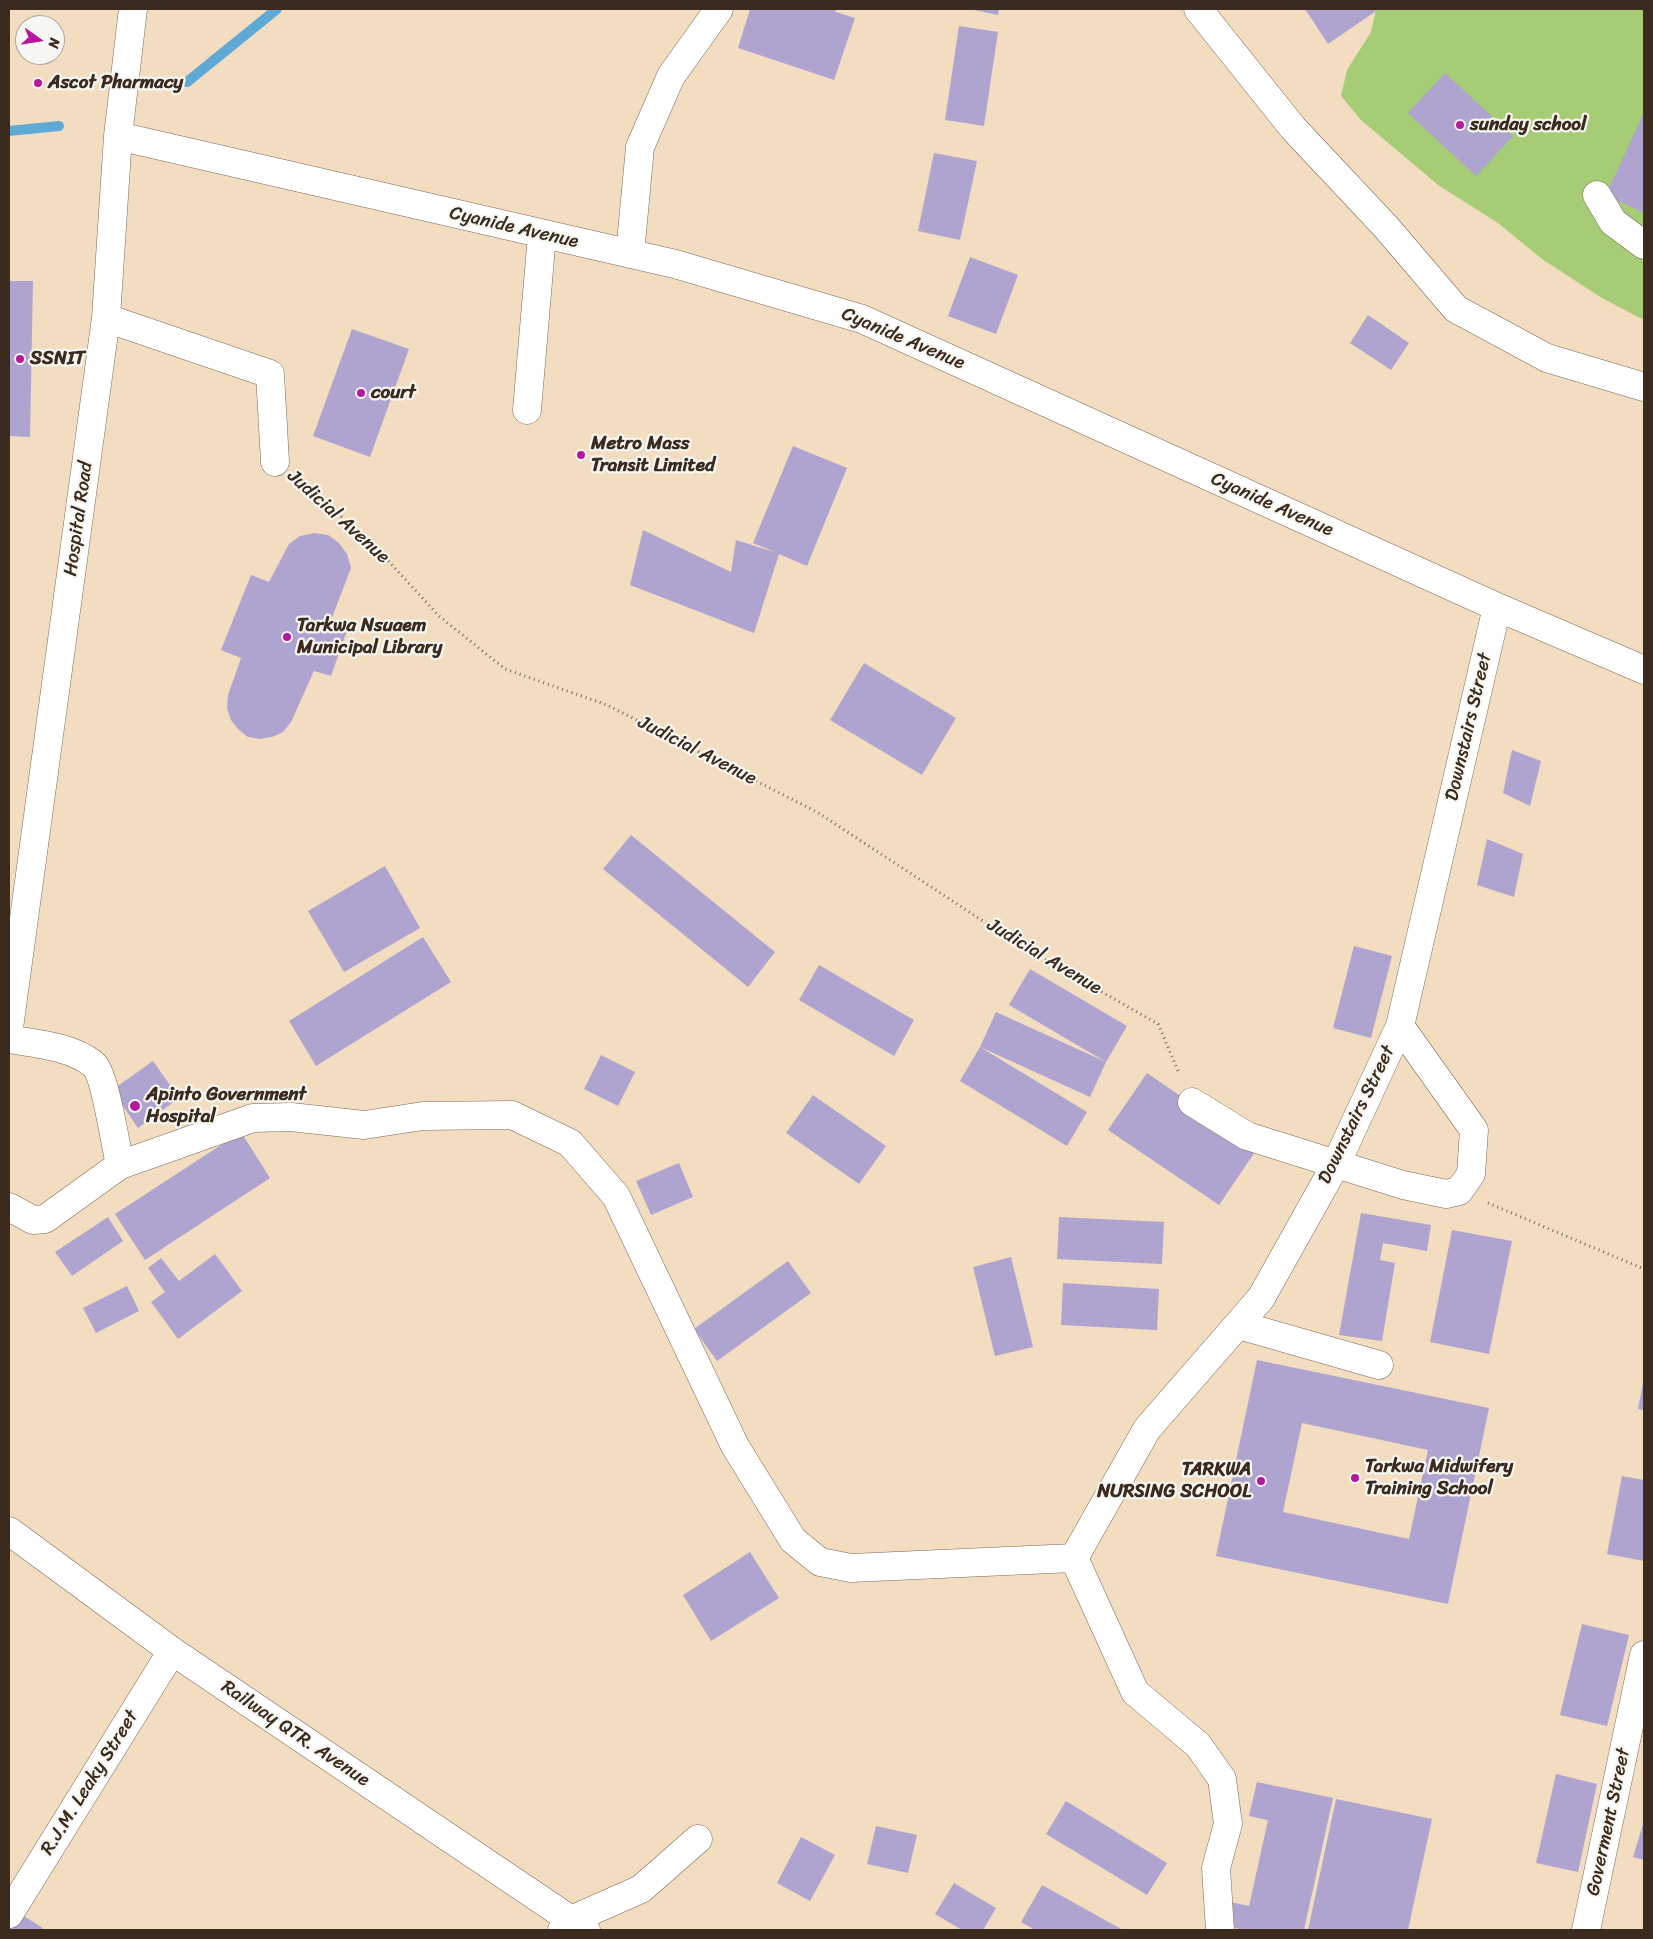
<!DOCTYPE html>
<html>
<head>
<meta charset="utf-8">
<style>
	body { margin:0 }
	#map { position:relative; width:1653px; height:1939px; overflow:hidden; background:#f2ddc1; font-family:Sriracha,sans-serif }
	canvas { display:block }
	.frame { position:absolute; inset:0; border:10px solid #3b2a1e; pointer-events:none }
	.north { position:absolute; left:15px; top:15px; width:50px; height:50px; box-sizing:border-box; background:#f6f6f2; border:1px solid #aba49d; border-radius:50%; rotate:103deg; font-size:14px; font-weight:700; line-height:20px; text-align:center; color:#3b2a1e }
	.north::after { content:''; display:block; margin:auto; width:18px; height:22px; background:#b5179e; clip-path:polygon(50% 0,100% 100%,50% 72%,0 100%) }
</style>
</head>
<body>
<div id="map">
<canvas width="1653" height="1939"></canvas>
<div class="frame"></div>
<div class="north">N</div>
</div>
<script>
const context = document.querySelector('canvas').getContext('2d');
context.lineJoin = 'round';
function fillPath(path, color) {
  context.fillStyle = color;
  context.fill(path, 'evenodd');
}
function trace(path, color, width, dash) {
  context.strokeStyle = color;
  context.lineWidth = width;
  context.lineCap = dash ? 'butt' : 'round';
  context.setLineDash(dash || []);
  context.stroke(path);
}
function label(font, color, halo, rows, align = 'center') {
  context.font = font + ' Sriracha,sans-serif';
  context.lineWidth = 4.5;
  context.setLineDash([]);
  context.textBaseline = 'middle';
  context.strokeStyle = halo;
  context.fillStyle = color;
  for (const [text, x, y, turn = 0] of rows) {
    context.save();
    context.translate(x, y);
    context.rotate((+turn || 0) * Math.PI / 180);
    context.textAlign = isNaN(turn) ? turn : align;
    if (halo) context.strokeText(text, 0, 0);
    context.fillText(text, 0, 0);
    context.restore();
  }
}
fillPath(new Path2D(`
	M1376,9H1644V320L1602,298L1542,259L1498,223L1438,185L1361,120L1341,96L1347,70L1371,32Z`), '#a6cc76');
trace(new Path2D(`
	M187,82L277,9
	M9,131L59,126`), '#5fa9d7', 10);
fillPath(new Path2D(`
	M750,9H835L836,12L855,18L834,80L738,48Z
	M970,9H999L998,15Z
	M1305,9H1374L1376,11L1328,44Z
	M959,26L998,32L984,126L945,120Z
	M1445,73L1513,136L1476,176L1408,113Z
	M1644,112V213L1606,195Z
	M934,153L977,161L960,240L918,231Z
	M970,257L1018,275L996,334L948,316Z
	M9,281H33L30,437L9,436Z
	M1368,315L1409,343L1391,370L1350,343Z
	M352,329L409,349L370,457L313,436Z
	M793,446L847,468L807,566L779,554L754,633L630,585L643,530L731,572L736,540L777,553L753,543Z
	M314,533L328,535L339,543L347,554L351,568L331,620L349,625L331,676L314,671L291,722L283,732L272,737L260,739L248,737L238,729L231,720L227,708L228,695L241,658L221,650L251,575L269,582L289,544L300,536Z
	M864,663L956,718L922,775L830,720Z
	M1512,750L1541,761L1530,806L1503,793Z
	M631,835L775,952L748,987L603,869Z
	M1487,839L1523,854L1514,897L1477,885Z
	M385,866L420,928L344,972L308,911Z
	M423,937L451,982L316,1066L289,1021Z
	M1354,946L1392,956L1371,1038L1333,1028Z
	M819,965L914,1020L894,1056L799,1000Z
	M1030,969L1127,1026L1106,1062L1090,1097L980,1047L996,1012L1106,1062L1009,1005Z
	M980,1047L1087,1112L1067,1146L960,1081Z
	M601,1055L635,1072L618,1106L584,1089Z
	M153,1061L179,1098L138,1128L112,1090Z
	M1147,1073L1257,1149L1219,1205L1108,1130Z
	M813,1095L886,1146L859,1184L786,1133Z
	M241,1132L270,1178L145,1260L115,1214Z
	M679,1163L693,1197L651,1215L636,1181Z
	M1361,1213L1431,1225L1427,1251L1383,1243L1380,1260L1395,1263L1382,1341L1339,1335Z
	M108,1217L123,1241L72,1276L55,1252Z
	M1059,1217L1164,1222L1162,1264L1057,1259Z
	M1452,1230L1512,1241L1489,1354L1430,1342Z
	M215,1254L242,1291L178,1339L151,1302L165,1292L148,1268L161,1258L179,1281Z
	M1011,1257L1033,1347L995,1356L973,1267Z
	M788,1261L811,1293L717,1361L694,1329Z
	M1063,1283L1159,1289L1157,1330L1061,1325Z
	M127,1286L139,1311L96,1333L83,1308Z
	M1257,1360L1489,1408L1448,1604L1216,1556ZM1302,1423L1428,1450L1409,1539L1283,1512Z
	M1643,1383H1644V1410L1638,1409Z
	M1622,1476L1644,1480V1561L1607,1554Z
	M750,1552L779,1598L711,1641L683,1595Z
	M1582,1624L1629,1635L1607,1726L1560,1715Z
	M1556,1774L1597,1784L1578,1872L1536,1863Z
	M1257,1782L1333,1798L1304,1930H1244L1226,1926L1231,1902L1249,1906L1268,1820L1249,1816Z
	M1336,1799L1432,1819L1408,1930H1308Z
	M1066,1801L1167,1863L1147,1895L1046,1834Z
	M1644,1821V1860L1633,1857Z
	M876,1826L917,1835L908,1873L867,1864Z
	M801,1837L835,1855L810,1901L777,1883Z
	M954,1883L996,1908L983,1930H962L935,1914Z
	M1042,1885L1123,1930H1035L1021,1922Z
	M17,1912L43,1928L41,1930H9V1926Z`), '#afa4cf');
const minor = new Path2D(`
	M1198,9L1293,128L1386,227L1456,309L1547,358L1644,387
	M118,136L675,264L862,319L1497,607L1644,670
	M1597,195L1613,222L1644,245
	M630,254L640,147L671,76L719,9
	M106,318L270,374L275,462
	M527,410L542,235
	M9,1028L106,318L118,136L133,9
	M9,1039C37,1044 70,1046 93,1064C105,1073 116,1148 120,1165
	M1192,1102L1247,1136L1403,1185L1446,1194L1459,1191L1471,1174L1474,1130L1400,1026
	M9,1207L33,1220L45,1219L120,1165L253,1118L291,1117L364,1125L423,1116L512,1115L570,1143L616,1196L735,1446L793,1540L820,1562L851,1568L1074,1558
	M1239,1325L1379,1365
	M9,1531L172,1651L586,1930
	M1074,1558L1147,1429L1261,1298L1336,1164L1400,1026L1497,607
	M1074,1558L1135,1692L1198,1745L1222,1779L1228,1824L1216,1868L1220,1930
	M9,1914L172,1651
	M562,1930L571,1920L641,1889L698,1839
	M1586,1930L1644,1655`);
trace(minor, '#7b6957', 29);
trace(new Path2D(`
	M299,481L369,540L439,616L505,669L607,705L817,812L1018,944L1158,1024L1179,1073
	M1488,1203L1644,1269`), '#7b6957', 3, [1, 4]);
trace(minor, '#fff', 28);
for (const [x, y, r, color] of [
	[38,83,5,"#b5179e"],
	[1460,125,5,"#b5179e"],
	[20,359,5,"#b5179e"],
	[361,393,5,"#b5179e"],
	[581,455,5,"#b5179e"],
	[287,637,5,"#b5179e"],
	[135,1106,6,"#b5179e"],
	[1355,1478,5,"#b5179e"],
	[1261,1481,5,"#b5179e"]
]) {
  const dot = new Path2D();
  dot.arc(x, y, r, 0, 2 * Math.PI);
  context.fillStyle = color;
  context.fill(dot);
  trace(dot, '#f6f6f2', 2);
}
label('bold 19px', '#3b2a1e', '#f6f6f2', [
	["Ascot Pharmacy",48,83],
	["sunday school",1470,125],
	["SSNIT",30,359],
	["court",371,393],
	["Metro Mass",591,444],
	["Transit Limited",591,466],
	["Tarkwa Nsuaem",297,626],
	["Municipal Library",297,648],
	["Apinto Government",146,1095],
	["Hospital",146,1117],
	["Tarkwa Midwifery",1365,1467],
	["Training School",1365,1489],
	["TARKWA",1251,1470,"right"],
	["NURSING SCHOOL",1251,1492,"right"]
], 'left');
label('19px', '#3b2a1e', '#f6f6f2', [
	["Cyanide Avenue",514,228,13],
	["Cyanide Avenue",903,339,23],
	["Cyanide Avenue",1272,505,24],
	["Judicial Avenue",338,517,42],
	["Hospital Road",79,519,-82],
	["Downstairs Street",1469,727,-77],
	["Judicial Avenue",697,751,27],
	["Judicial Avenue",1044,957,31],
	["Downstairs Street",1357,1115,-64],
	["Railway QTR. Avenue",295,1734,34],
	["R.J.M. Leaky Street",90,1783,-58],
	["Goverment Street",1609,1822,-78]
]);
</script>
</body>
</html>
